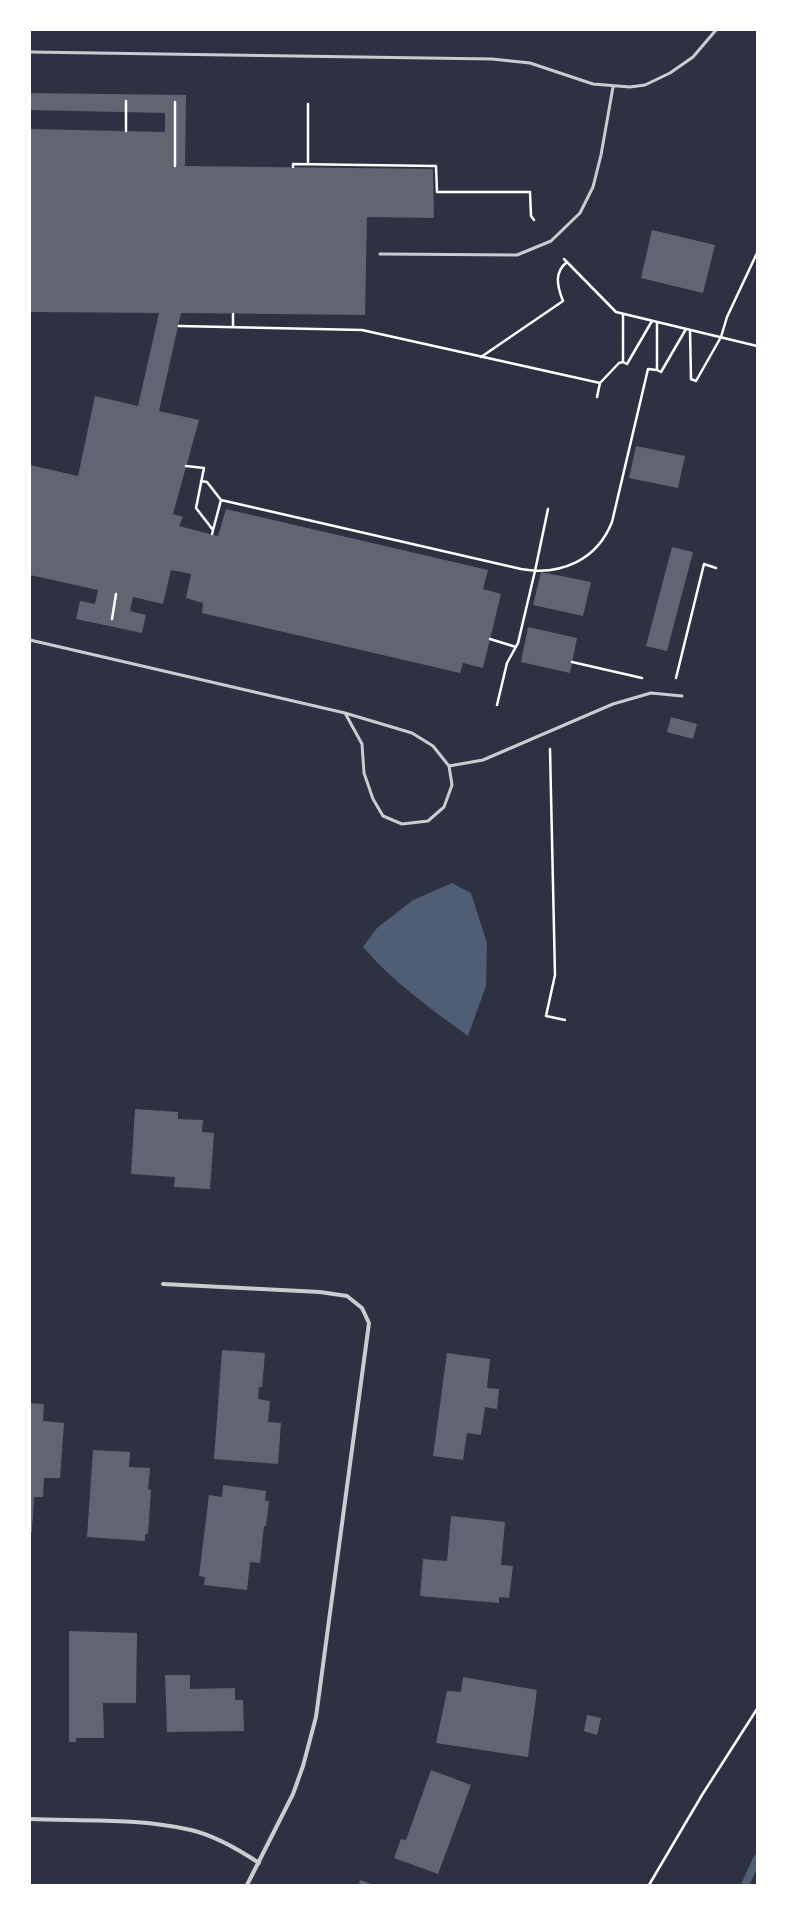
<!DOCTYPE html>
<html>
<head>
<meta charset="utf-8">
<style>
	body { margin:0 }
	#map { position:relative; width:787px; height:1915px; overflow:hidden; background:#2d3142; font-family:Figtree,sans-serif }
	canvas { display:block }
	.frame { position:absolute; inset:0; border:31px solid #fff; pointer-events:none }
</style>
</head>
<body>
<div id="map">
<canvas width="787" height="1915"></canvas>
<div class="frame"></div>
</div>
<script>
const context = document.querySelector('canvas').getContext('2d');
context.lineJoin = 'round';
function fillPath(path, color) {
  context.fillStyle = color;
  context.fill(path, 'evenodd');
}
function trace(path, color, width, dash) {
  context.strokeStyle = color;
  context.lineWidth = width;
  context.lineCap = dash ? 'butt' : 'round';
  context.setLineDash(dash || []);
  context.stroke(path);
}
fillPath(new Path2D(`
	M452,883L471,893L487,943L486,986L468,1036C431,1009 393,982 363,947L377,928L413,900Z`), '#4f5d75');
trace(new Path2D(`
	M745,1885L757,1859`), '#4f5d75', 8);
fillPath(new Path2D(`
	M30,93L186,95L185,166L433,169L434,218L367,217L365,315L181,313L159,411L199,420L173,514L183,517L179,526L218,536L226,509L488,570L483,589L501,594L483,668L463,663L460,673L202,613L203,603L186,598L191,574L171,570L163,604L133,597L130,611L146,615L142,633L76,619L80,601L95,604L98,590L30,575V465L78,476L95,396L138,406L159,313L30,312V129L165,132V113L30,110Z
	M652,230L715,245L703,293L641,278Z
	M636,446L685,456L678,488L629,478Z
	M672,547L693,552L667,651L646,646Z
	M541,572L591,582L583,616L533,605Z
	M528,627L577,638L570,673L521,662Z
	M671,717L697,724L693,739L667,732Z
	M135,1109L178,1112V1119L203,1120L202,1132L214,1133L210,1189L174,1187L175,1177L131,1174Z
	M222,1350L265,1353L262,1387H259L258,1399L270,1401L268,1422L281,1423L278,1464L214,1459Z
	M447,1353L490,1359L487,1388L499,1389L497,1409L485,1407L481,1435L467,1433L463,1460L433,1456Z
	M30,1403L44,1404L43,1421L64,1423L60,1478H44L43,1497H34L32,1532H30Z
	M93,1450L130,1452L129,1467L150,1468L148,1489L151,1490L148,1534H145V1541L87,1537Z
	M223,1485L266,1491L265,1501H269L266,1526H264L260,1563L250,1562L247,1590L204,1585L205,1577L199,1576L209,1495L222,1497Z
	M451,1516L505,1522L501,1565L513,1566L509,1598L499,1597V1603L420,1596L423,1559L447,1561Z
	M69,1631L137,1633L136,1703H103L104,1738H76V1742H69Z
	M165,1675H190V1689L235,1688V1700H243L244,1731L167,1732Z
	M463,1677L537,1690L528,1757L436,1743L447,1691L461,1692Z
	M587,1715L601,1718L597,1735L584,1731Z
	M431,1770L471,1785L438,1874L394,1858L401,1839L406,1840Z
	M360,1880L374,1885H359Z`), '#626471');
trace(new Path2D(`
	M126,131V101
	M308,164V104
	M175,166V102
	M293,167V164L436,166L437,192H530L531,216L534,220
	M564,259L616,312L757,346
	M623,315V362L627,364L652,321
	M657,322V370L661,372L686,329
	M179,326L362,330L600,383L619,363L623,362
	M233,327V314
	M690,330L691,379L696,381L721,337L727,317L757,253
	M481,357L563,301C557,286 554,272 567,262
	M597,397L600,383
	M186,466L204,468L196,508L213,530
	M201,481L207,482L221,500
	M212,534L221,500L521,569C561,576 597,560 612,522L648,369L657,370
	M112,619L116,594
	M490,639L516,647
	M572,662L642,678
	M676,678L704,564L716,568
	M497,705L507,663L518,643L535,571L548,509
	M550,749L555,975L546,1016L565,1020
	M649,1885L702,1795L757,1709`), '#fff', 2.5);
trace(new Path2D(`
	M30,52L492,59L530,63L593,84L630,87L645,85L670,73L693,57L716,30
	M380,254L517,255L551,241L580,213L593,187L601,155L613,87
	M30,640L345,713L412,733L433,746L449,766L452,785L444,807L428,821L402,824L383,816L373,799L364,773L362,744L345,713
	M449,766L483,760L613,704L651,693L682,696`), '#caccd0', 3);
trace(new Path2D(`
	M163,1284L320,1292L347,1296L362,1308L369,1323L316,1717L303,1766L293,1794L247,1885
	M30,1819C83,1821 139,1818 191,1830C216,1836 238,1849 259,1863`), '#caccd0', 4);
</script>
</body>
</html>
